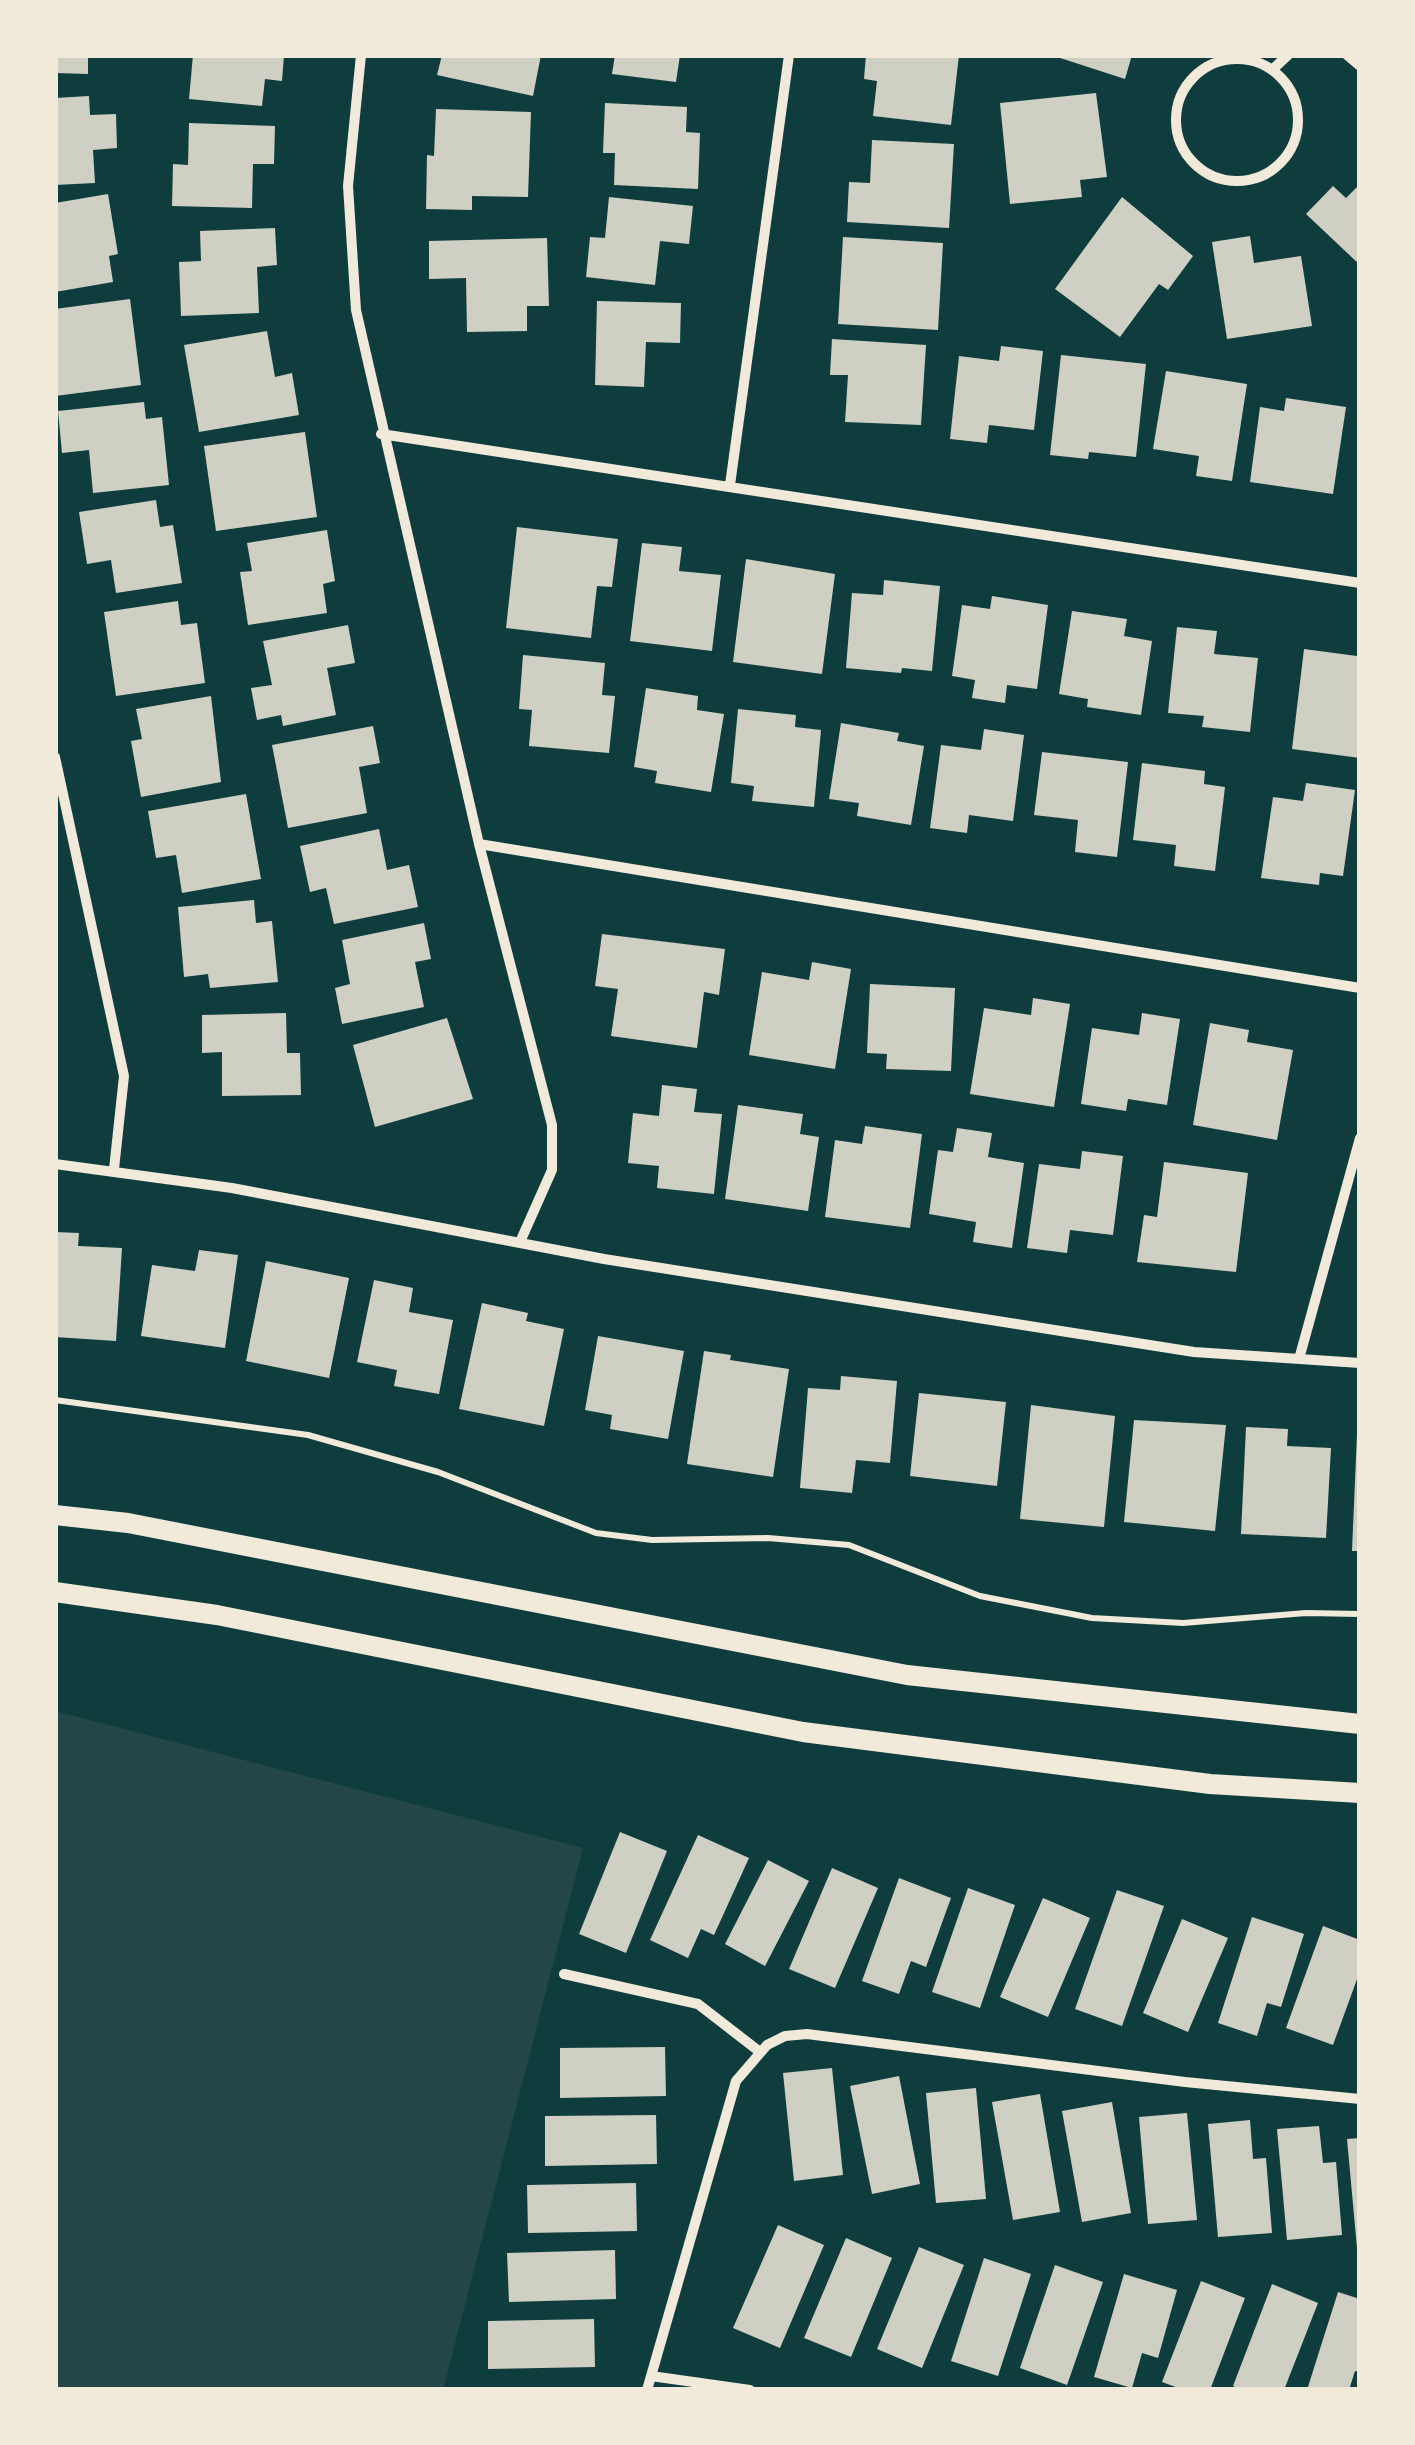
<!DOCTYPE html>
<html>
<head>
<meta charset="utf-8">
<style>
	body { margin:0 }
	#map { position:relative; width:1415px; height:2445px; overflow:hidden; background:#0f3d3e; font-family:Karla,sans-serif }
	canvas { display:block }
	.frame { position:absolute; inset:0; border:58px solid #f1e9da; pointer-events:none }
</style>
</head>
<body>
<div id="map">
<canvas width="1415" height="2445"></canvas>
<div class="frame"></div>
</div>
<script>
const context = document.querySelector('canvas').getContext('2d');
context.lineJoin = 'round';
function fillPath(path, color) {
  context.fillStyle = color;
  context.fill(path, 'evenodd');
}
function trace(path, color, width, dash) {
  context.strokeStyle = color;
  context.lineWidth = width;
  context.lineCap = dash ? 'butt' : 'round';
  context.setLineDash(dash || []);
  context.stroke(path);
}
fillPath(new Path2D(`
	M55,1711L583,1848L443,2390H55Z`), '#244646');
fillPath(new Path2D(`
	M55,55H88V74L55,73Z
	M193,55H284L282,81L265,79L262,106L189,99Z
	M442,55H541L533,96L437,75Z
	M615,55H680L676,82L612,74Z
	M866,55H959L951,125L873,116L877,81L864,79Z
	M1051,55H1132L1125,79Z
	M1096,93L1107,177L1080,180L1082,197L1010,204L1000,103Z
	M89,96L90,115L116,114L117,148L93,150L95,183L55,185V98Z
	M605,103L687,107L686,132L700,133L698,189L614,185L615,153H603Z
	M436,109L531,112L528,197L472,196V210L426,209L427,155L434,156Z
	M189,123L275,126L274,164H253L252,208L172,206L173,164L188,165Z
	M872,140L954,144L949,228L847,222L849,182L870,183Z
	M1360,184V265L1306,214L1333,186L1346,198Z
	M108,194L118,254L109,256L113,282L55,292V203Z
	M609,197L693,206L689,244L660,241L655,285L586,277L590,237L605,238Z
	M1122,197L1193,256L1168,290L1159,284L1120,337L1055,289Z
	M275,228L277,265L257,267L259,313L181,316L179,262L201,261L200,231Z
	M1250,236L1254,263L1301,256L1312,326L1227,339L1212,242Z
	M843,237L943,243L938,330L838,324Z
	M547,238L549,306H527V331L467,332L466,278L429,279V241Z
	M130,299L141,385L55,396V309Z
	M597,301L681,303L680,343L646,342L644,387L595,385Z
	M267,331L275,377L292,373L299,415L199,432L184,345Z
	M832,339L926,345L921,425L845,422L848,375H830Z
	M1001,346L1043,351L1034,430L989,425L987,443L950,439L959,356L999,361Z
	M1061,355L1146,364L1136,457L1089,452L1088,459L1050,455Z
	M1166,371L1247,384L1232,481L1196,476L1199,456L1153,449Z
	M1286,398L1346,407L1333,494L1250,482L1260,407L1284,411Z
	M144,402L146,419L162,417L169,485L93,493L89,450L62,453L58,411Z
	M305,432L317,517L216,531L204,446Z
	M156,500L160,527L173,525L182,583L116,593L111,560L87,564L79,512Z
	M517,527L618,539L612,587L597,586L591,638L506,628Z
	M327,530L335,581L323,584L327,613L248,625L240,572L252,571L247,543Z
	M642,543L682,547L679,571L721,575L712,651L630,641Z
	M746,559L835,574L822,674L733,662Z
	M884,580L940,586L932,671L902,668L901,673L846,668L852,593L883,595Z
	M992,596L1048,605L1037,689L1007,685L1005,703L972,698L975,680L952,676L962,605L990,609Z
	M178,601L181,625L197,623L205,683L116,696L104,612Z
	M1072,611L1127,619L1124,636L1152,641L1141,715L1087,707L1088,699L1059,694Z
	M348,625L355,663L327,668L336,715L283,726L281,715L257,720L251,688L272,685L263,641Z
	M1177,627L1217,631L1214,654L1258,658L1250,732L1202,727L1204,716L1168,713Z
	M1304,649L1357,656L1360,758L1292,749Z
	M523,655L605,663L602,695L615,696L609,753L529,746L532,710L519,709Z
	M646,688L698,696L697,710L724,714L711,792L655,783L657,771L634,767Z
	M211,696L221,782L141,797L131,741L142,739L136,709Z
	M738,709L796,715L795,727L821,730L814,807L752,801L754,786L731,783Z
	M841,723L899,733L897,741L924,746L911,825L857,816L859,803L829,799Z
	M373,726L380,763L359,767L367,813L288,828L272,745Z
	M984,729L1024,735L1013,821L969,815L967,833L930,828L941,745L981,750Z
	M1042,752L1128,762L1117,857L1075,852L1078,820L1034,815Z
	M1142,763L1205,771L1204,784L1225,787L1215,871L1174,866L1176,845L1133,840Z
	M1306,783L1355,790L1343,876L1320,873L1319,885L1261,878L1273,797L1303,801Z
	M246,794L261,879L182,893L176,855L156,858L148,811Z
	M379,829L387,870L409,865L418,907L334,924L326,888L310,892L300,846Z
	M254,900L256,923L272,921L278,982L210,988L208,974L184,977L178,907Z
	M424,923L431,959L415,962L424,1007L342,1024L335,988L350,984L342,940Z
	M602,934L725,949L719,995L704,992L697,1048L611,1036L618,989L595,986Z
	M812,962L851,969L835,1069L749,1055L762,972L809,980Z
	M870,984L955,988L951,1071L886,1069L887,1054L867,1053Z
	M1033,998L1070,1004L1054,1107L970,1094L984,1008L1031,1015Z
	M286,1013L287,1053H300L301,1095L222,1096V1052L202,1053V1015Z
	M1142,1013L1180,1019L1167,1105L1128,1099L1126,1111L1081,1104L1092,1028L1139,1035Z
	M447,1018L473,1099L375,1127L353,1045Z
	M1210,1023L1249,1030L1247,1042L1293,1050L1277,1140L1193,1125Z
	M662,1085L697,1089L694,1112L722,1114L714,1194L657,1188L659,1166L628,1163L633,1113L659,1116Z
	M738,1105L803,1114L800,1134L819,1137L808,1211L725,1199Z
	M865,1126L922,1134L910,1228L825,1217L835,1140L862,1144Z
	M957,1128L992,1133L988,1157L1024,1163L1012,1248L973,1242L976,1222L929,1214L938,1150L953,1152Z
	M1082,1151L1123,1156L1113,1235L1070,1230L1067,1253L1027,1248L1039,1164L1080,1169Z
	M1164,1162L1248,1173L1236,1272L1137,1262L1144,1215L1157,1217Z
	M55,1232L79,1233L78,1246L122,1248L116,1341L55,1337Z
	M199,1250L238,1255L225,1348L141,1336L152,1265L195,1271Z
	M266,1261L349,1278L329,1378L246,1361Z
	M374,1280L413,1288L409,1312L453,1320L439,1394L394,1386L397,1370L357,1362Z
	M482,1303L528,1313L526,1321L564,1329L544,1426L459,1409Z
	M598,1336L684,1351L668,1439L610,1429L612,1415L585,1410Z
	M704,1351L731,1355L730,1360L789,1369L773,1477L687,1464Z
	M841,1376L897,1381L890,1463L856,1460L852,1493L800,1488L808,1388L840,1390Z
	M919,1393L1006,1402L997,1486L910,1476Z
	M1031,1405L1115,1416L1104,1527L1020,1519Z
	M1134,1420L1226,1425L1215,1531L1124,1522Z
	M1246,1427L1288,1429L1287,1446L1331,1448L1326,1538L1241,1534Z
	M1357,1434H1360V1551H1352Z
	M620,1832L667,1851L626,1953L579,1934Z
	M698,1835L749,1858L714,1935L701,1929L688,1958L650,1940Z
	M768,1860L809,1881L765,1966L725,1944Z
	M832,1868L878,1888L835,1988L789,1969Z
	M899,1878L951,1898L926,1967L911,1961L899,1994L862,1981Z
	M968,1888L1015,1905L980,2008L932,1992Z
	M1117,1890L1164,1906L1122,2026L1075,2009Z
	M1043,1898L1090,1918L1048,2017L1000,1997Z
	M1252,1917L1304,1934L1281,2007L1267,2003L1257,2036L1218,2023Z
	M1182,1919L1228,1938L1188,2032L1143,2013Z
	M1323,1926L1360,1940V1971L1333,2045L1286,2028Z
	M665,2047L666,2096L560,2098V2048Z
	M832,2068L843,2175L794,2181L783,2073Z
	M899,2076L920,2184L872,2194L850,2086Z
	M976,2088L986,2199L936,2203L926,2093Z
	M1040,2094L1060,2212L1013,2220L992,2102Z
	M1112,2102L1131,2213L1082,2222L1062,2111Z
	M1187,2113L1197,2220L1148,2224L1139,2117Z
	M656,2115L657,2164L545,2166V2116Z
	M1250,2120L1253,2159L1266,2158L1272,2233L1218,2237L1208,2124Z
	M1319,2126L1323,2163L1336,2162L1342,2235L1287,2240L1277,2129Z
	M1360,2138V2248H1357L1347,2139Z
	M636,2183L637,2231L528,2233L527,2185Z
	M778,2225L824,2245L780,2348L733,2328Z
	M846,2238L892,2258L851,2357L804,2338Z
	M919,2247L964,2265L922,2368L877,2349Z
	M615,2250L616,2299L509,2302L507,2253Z
	M984,2258L1031,2274L998,2376L951,2361Z
	M1055,2265L1103,2282L1067,2385L1020,2368Z
	M1124,2274L1177,2290L1158,2358L1142,2353L1132,2388L1094,2377Z
	M1201,2281L1245,2298L1210,2390H1184L1162,2382Z
	M1272,2284L1318,2303L1284,2390H1242L1233,2386Z
	M1338,2292L1360,2299V2372L1355,2371L1349,2390H1307Z
	M594,2319L595,2367L488,2369V2321Z`), '#cfcfc3');
trace(new Path2D(`
	M55,1400L308,1435L438,1472L596,1533L652,1540L768,1538L849,1545L980,1596L1092,1618L1183,1623L1306,1613L1360,1614`), '#f1e9da', 6);
trace(new Path2D(`
	M361,55L348,186L356,310L479,844L552,1125V1170L520,1242
	M1347,55L1360,66
	M1176 120a61 61 0 1 1 122 0a61 61 0 1 1-122 0Z
	M1272,70L1288,55
	M381,434L1360,583
	M730,485L789,55
	M55,757L124,1076L114,1169
	M479,844L1360,988
	M55,1164L232,1188L604,1259L1194,1352L1360,1363
	M1299,1359L1360,1138
	M564,1974L698,2004L760,2052
	M651,2376L750,2390
	M647,2390L736,2081L767,2045L785,2036L807,2034L1185,2082L1360,2099`), '#f1e9da', 10);
trace(new Path2D(`
	M55,1515L128,1523L907,1675L1360,1724
	M55,1592L217,1615L803,1732L1210,1784L1360,1793`), '#f1e9da', 20);
</script>
</body>
</html>
